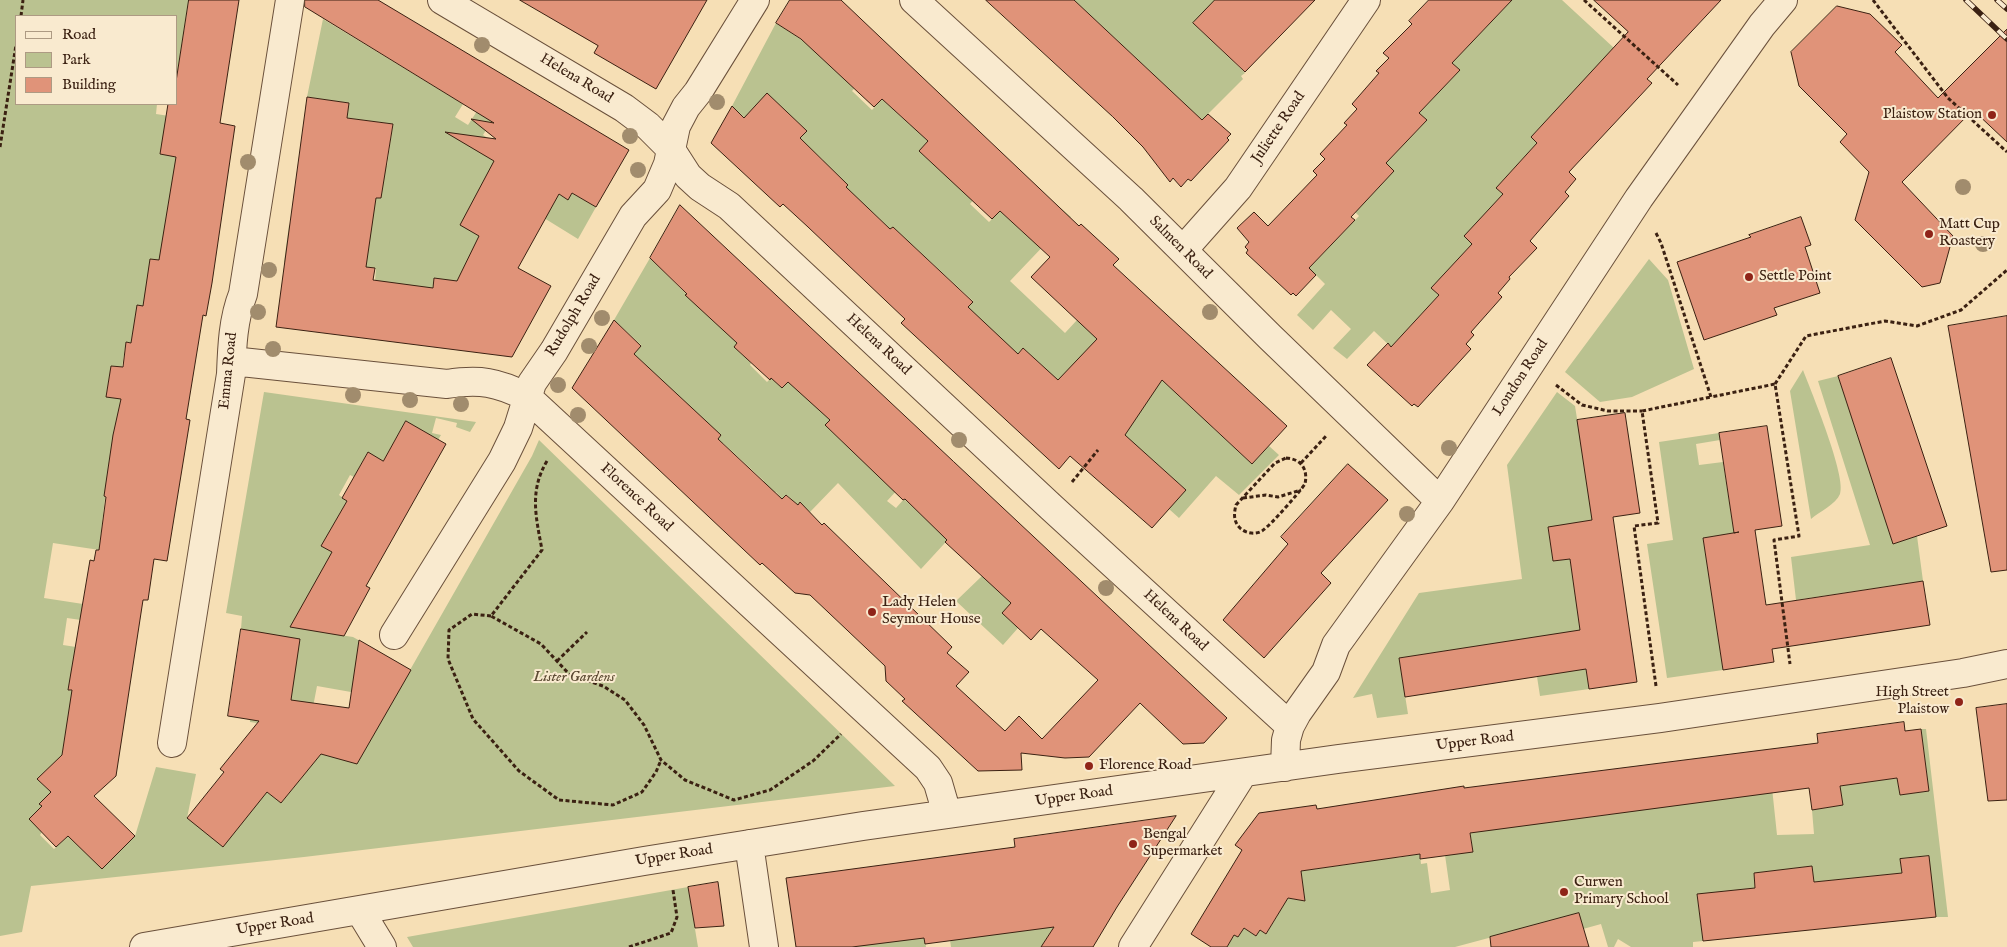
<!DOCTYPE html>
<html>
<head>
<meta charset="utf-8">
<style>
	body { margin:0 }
	#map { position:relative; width:2007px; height:947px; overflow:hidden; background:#f6dfb5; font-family:"IM FELL English",serif }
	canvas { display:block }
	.legend { position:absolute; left:15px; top:15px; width:162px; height:90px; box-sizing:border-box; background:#f9eacf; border:1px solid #ad9a83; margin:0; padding:6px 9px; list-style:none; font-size:15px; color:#3b2112 }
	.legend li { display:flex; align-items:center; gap:10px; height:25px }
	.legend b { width:25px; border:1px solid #ad9a83 }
</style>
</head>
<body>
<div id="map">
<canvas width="2007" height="947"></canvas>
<ul class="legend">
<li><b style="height:6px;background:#f9eacf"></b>Road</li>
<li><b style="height:14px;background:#bac290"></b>Park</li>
<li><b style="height:14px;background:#e09379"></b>Building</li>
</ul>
</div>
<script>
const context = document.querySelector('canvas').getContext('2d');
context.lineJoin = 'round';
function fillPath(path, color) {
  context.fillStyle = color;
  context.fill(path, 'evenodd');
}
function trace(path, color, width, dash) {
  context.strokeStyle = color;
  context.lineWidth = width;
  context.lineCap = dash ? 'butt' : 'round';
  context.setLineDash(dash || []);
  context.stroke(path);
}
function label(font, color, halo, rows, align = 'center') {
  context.font = font + ' "IM FELL English",serif';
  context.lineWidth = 4;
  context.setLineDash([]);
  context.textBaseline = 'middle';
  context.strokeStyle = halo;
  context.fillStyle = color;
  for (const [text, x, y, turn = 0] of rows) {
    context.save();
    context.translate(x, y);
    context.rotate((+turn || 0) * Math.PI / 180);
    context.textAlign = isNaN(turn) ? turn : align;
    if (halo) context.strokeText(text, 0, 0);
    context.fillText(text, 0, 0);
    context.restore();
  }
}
fillPath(new Path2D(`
	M0,0H189L176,82V16H16V104H157L156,114L196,120L163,140L160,154L190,159L173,176L162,250L147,307L137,306L131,343L126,342L122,367L111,366L106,396L121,399L110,456L100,541L126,554L53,543L44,598L96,606L81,620L67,618L63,645L89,649L68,690L80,692L73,736L65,735L61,762L38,779L51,792L40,804L42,806V832L40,835L54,849L68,836H135L156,767L196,774L187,818L267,792L281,803L295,786L248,734L357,763L532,456L539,440L895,786L304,857L31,886L22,932L0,936Z
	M1074,0H1226L1193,23L1245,73L1241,76L1243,79L1202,120Z
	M1512,0H1562L1614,48L1531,137L1537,143L1496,188L1503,194L1472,244L1432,288L1439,295L1391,347L1374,331L1347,359L1333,348L1351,329L1331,310L1313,330L1297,315L1325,284L1309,268L1359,216L1355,212L1394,171L1386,163L1427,120L1419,113L1460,70L1452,63Z
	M323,19L463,104L455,117L468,125L479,108L494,117L483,135L494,142L486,156L502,165L568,180L560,195L568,200L572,193L596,207L578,239L484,181L479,236L497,291L434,278L430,306L375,281L376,269L340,264L306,265L284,262L289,225L329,231L375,198H381L383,184L341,160L387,166L393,124L347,118L349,103L307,97Z
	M776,23L862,80L852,91L872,110L882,99L910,125L924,110L942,126L919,151L943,173L980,192L970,204L989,222L1000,211L1028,237L1057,205L1071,217L1010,281L1065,333L1102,293L1157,375L1195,411L1212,394L1213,428L1252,464L1269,446L1279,455L1239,495L1216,476L1179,518L1169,509L1185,489L1146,454L1053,386L1044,367L1023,348L1008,364L959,318L973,301L893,227L878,243L888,227L866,206L836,197L848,185L828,166L820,164L823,160L814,152L799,168L785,155L807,131L767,94L745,118L732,106Z
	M650,258L713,321L742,337L734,347L751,363L750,365L767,382L771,378L782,388L799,371L830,420L825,425L843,442L911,475L887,501L896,508L904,499L923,516L955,532L921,569L838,483L810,512L800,503L798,505L787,495L782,499L776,492L763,505L752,495L764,481L723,443L709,458L686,403L634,354L641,345L614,320Z
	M1649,259L1668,280L1694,369L1632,397L1600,402L1565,372Z
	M1803,370C1811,391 1847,477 1840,494C1836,504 1819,512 1811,519L1790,391Z
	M1838,376L1893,543L1917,536L1923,581L1796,600L1791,557L1870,545L1818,381Z
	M264,392L476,422L470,432L456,427L457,423L436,418L432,433L441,435L438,440L406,421L383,461L367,453L354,477L350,475L339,495L347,501L322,546L332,552L321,632L353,637L369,646L351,692L317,686L309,728H291L250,722L241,629L242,616L226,613Z
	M1557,392L1575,406L1593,520L1548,528L1553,561L1570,559L1589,689L1540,696L1531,638L1399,658L1408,714L1377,718L1372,694L1353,698L1419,593L1522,579L1507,465Z
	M1719,433L1720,440L1696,444L1699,465L1723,462L1734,533L1703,538L1723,670L1667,678L1647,544L1673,540L1659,442Z
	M1016,574L999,592L1011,603L1002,613L1018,628L1003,645L956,601L982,576Z
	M1921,729H1926L1948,917H1936L1928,856L1900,859L1902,873L1814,882L1812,866L1754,873L1755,888L1697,895L1703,941L1693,942V947H1631L1618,939L1614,947H1608L1601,924L1583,929L1578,914L1455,947H1227L1234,935L1238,937L1244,928L1256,936L1260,930L1266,934L1278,915L1259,903L1263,894L1305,901L1301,871L1359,863L1395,853L1396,858L1420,854L1421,864L1427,863L1431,893L1450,890L1445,855L1473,851L1467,810L1544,823L1613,814L1768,750L1777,835L1814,834L1812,810L1843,805L1840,786L1897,778L1900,795L1929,791Z
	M688,887L698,947H413L407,937Z
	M1055,925L1041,947H951L950,940Z
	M924,937L926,947H840Z`), '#bac290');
const building = new Path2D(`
	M189,0H239L220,123L235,126L212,283L206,316L203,315L186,419L190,420L167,561L154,559L148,600H143L116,776L94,796L135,836L102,869L68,836L56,847L29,819L42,806L39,804L51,792L37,779L62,755L72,690H68L90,560L94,561L96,550H99L106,497L104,496L113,435L121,399L106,397L111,366L123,367L126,342L131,343L137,305L143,306L150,259L159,260L176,157L160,154L168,104H176V82Z
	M305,0H378L629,150L596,207L572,193L568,200L559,194L518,268L551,286L512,357L276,327L307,97L349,103L347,118L393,124L381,198H376L366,267L375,268L373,280L433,288L434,278L457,281L479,236L460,225L494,161L445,132L496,139L471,119L494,123L305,7Z
	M520,0H707L656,89L594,53L598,46Z
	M790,0H841L1079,226L1081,224L1119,259L1113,265L1287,426L1252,464L1162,380L1125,435L1186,490L1152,528L1070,456L1059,469L901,323L905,319L808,227L783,204L780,207L711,143L732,106L744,118L767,93L807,131L800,138L848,185L846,187L890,229L893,227L973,302L968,307L1018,354L1023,348L1058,380L1097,339L1031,277L1050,257L1000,211L992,219L919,151L928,141L882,99L874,107L801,39L776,23Z
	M986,0H1074L1202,120L1208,114L1231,134L1227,138L1229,140L1191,181L1188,179L1181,187L1173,178L1170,182L1143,147L1113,117Z
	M1215,0H1315L1245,72L1193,23Z
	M1429,0H1512L1452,63L1460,70L1419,113L1427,120L1386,163L1394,171L1351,217L1355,220L1309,268L1316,275L1296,296L1293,293L1291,295L1246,253L1248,250L1245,247L1249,242L1237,228L1254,212L1268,226L1317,175L1313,171L1325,159L1320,154L1347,125L1344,123L1357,109L1352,104L1379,73L1376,71L1389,58L1383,53L1412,24L1409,21Z
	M1594,0H1721L1647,79L1652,83L1569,172L1576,179L1565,192L1569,196L1530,241L1537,248L1509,277L1510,279L1498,293L1502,297L1471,332L1474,335L1466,344L1471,349L1418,407L1414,404L1412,406L1367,365L1388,343L1391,347L1439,295L1431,288L1472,244L1464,236L1503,194L1496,188L1537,143L1531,137L1628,32Z
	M1837,6L1870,14L1902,45L1895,52L1938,98L2007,29V142L1973,110L1902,182L1953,236L1940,283L1922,287L1855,220L1869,172L1840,142L1847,134L1799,86L1791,52Z
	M680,205L1227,718L1204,743L1183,744L1140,703L1089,757L1065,758L1021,753L1022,770L978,771L902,701L905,699L886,681L885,666L810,595L795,593L762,563L760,565L572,388L614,320L641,346L634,354L721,435L718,439L782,499L786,495L798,505L800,502L822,525L824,523L952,647L947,653L969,672L956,686L1005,731L1019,716L1042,739L1098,680L1041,629L1031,640L1002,613L1011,603L945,542L947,540L905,499L903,500L825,425L830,420L788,382L782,388L771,378L770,380L734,347L737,343L685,295L687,294L650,258Z
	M1801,217L1811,245L1805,247L1820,293L1774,308L1777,315L1704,340L1677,262L1751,237L1749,235Z
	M2007,316V570L1991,572L1948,326Z
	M1891,358L1947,526L1893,544L1838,376Z
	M1625,413L1640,513L1613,517L1637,682L1589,689L1586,669L1405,697L1399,658L1580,630L1570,559L1553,561L1548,527L1592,520L1577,420Z
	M406,421L446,444L366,586L370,588L344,636L290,627L332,552L321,546L347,501L342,498L368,452L383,461Z
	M1767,426L1782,526L1755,530L1766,605L1923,581L1930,625L1772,649L1774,662L1723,670L1703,538L1739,532L1734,533L1719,433Z
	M1348,464L1388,500L1321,573L1331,583L1264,658L1223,620L1288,544L1281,537Z
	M241,629L300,639L291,700L349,708L359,640L411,670L357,764L321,754L281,803L267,792L223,847L187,818L224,772L220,769L259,721L228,716Z
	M2007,704V800L1988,801L1976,708Z
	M1904,722L1905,731L1921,729L1929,791L1900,795L1897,778L1840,786L1843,805L1812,810L1809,788L1470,833L1473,852L1420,859V854L1301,871L1305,901L1288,898L1266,934L1260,930L1256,936L1244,928L1238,937L1234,935L1227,947H1211L1191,934L1242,850L1235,845L1259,813L1316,805L1317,809L1464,786V788L1818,743L1817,734Z
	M1176,816L1117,907L1093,947H1041L1054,927L925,944L924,938L852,947H796L786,878L1015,847L1014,839Z
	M1929,856L1936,917L1703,941L1697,894L1755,888L1754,873L1812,866L1814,882L1902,873L1900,859Z
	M718,882L724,926L695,928L688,887Z
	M1579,913L1589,947H1491L1490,937Z`);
fillPath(building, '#e09379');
trace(building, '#3b2112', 1);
const minor = new Path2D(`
	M442,0L624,108L648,126L670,148L688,176L700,187L729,206L1051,507L1290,726
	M914,0L1131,199L1270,337L1440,501
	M1183,250L1238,188L1366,0
	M232,361L447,384C480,379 497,382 527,397L928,768L938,783L947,814
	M394,635L502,461L518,428L532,383L554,351L633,216L657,190L668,164L676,126L686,107L698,92L755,0
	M172,743L231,374C232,347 233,319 243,294L290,0
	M1285,767L1286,740L1290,726L1297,713L1326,672L1336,645L1440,501L1639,198L1762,25L1783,0
	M749,844L764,947
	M360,911L382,947
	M144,947L644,861L863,826L1338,759L1660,718L1963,673L2007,664
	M1133,947L1243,773`);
trace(minor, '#6a503b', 30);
trace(new Path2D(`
	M1584,0L1678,85
	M1873,0L1948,98L2007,152
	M21,16L23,0
	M0,147L16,45
	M1656,233L1661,243L1711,397L1775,384L1799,536L1774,540L1790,664
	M1775,384L1806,336L1885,321L1917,326L1961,310L2007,270
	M1556,385L1582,405L1608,411H1642
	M1286,458C1302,459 1308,470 1305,484C1298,494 1271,525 1262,531C1255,535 1245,533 1240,528C1233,521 1234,513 1236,505L1275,463Z
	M547,461C529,491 536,517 542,550L491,616L541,644L570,675L603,686L625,700L644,725L661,760L685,780L734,800L770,790L813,761L841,734
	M1301,463L1326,436
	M1072,482L1098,450
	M1243,498L1266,495L1278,497L1301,490
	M491,616L472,614L449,630L448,659L473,719L519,771L559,800L613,805L642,792L656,772L661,760
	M557,661L587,632
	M1656,686L1634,526L1658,523L1642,411L1711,397
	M629,947L671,933L677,917L673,890`), '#3b2112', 3, [4, 2.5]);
trace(minor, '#f9eacf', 28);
const rail = new Path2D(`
	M1966,0L2007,39
	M1997,0L2007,9`);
trace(rail, '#3b2112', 5.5);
trace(rail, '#f9eacf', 4, [11]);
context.fillStyle = '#a18c6d';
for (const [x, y] of [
	[482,45],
	[717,102],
	[630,136],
	[248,162],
	[638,170],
	[1963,187],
	[1983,244],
	[269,270],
	[258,312],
	[1210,312],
	[602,318],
	[589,346],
	[273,349],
	[558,385],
	[353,395],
	[410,400],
	[461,404],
	[578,415],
	[959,440],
	[1449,448],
	[1407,514],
	[1106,588]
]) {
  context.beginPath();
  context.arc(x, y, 8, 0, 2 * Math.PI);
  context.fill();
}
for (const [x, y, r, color] of [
	[1992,115,5,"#8f2418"],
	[1929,234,5,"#8f2418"],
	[1749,277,5,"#8f2418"],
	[872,612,5,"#8f2418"],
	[1959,702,5,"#8f2418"],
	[1089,766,5,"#8f2418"],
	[1133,844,5,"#8f2418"],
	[1564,892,5,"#8f2418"]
]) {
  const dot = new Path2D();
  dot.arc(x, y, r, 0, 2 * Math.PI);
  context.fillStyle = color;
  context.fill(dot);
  trace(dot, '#f9eacf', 2);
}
label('15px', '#3b2112', '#f9eacf', [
	["Helena Road",576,79,31],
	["Juliette Road",1279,128,-56],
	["Salmen Road",1180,248,45],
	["Rudolph Road",574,316,-59],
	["Helena Road",878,345,43],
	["Emma Road",229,371,-84],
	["London Road",1521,378,-57],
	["Florence Road",636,498,43],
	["Helena Road",1175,621,43],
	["Upper Road",1475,742,-7],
	["Upper Road",1074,797,-8],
	["Upper Road",674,856,-9],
	["Upper Road",275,925,-9]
]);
label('15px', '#3b2112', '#f9eacf', [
	["Plaistow Station",1982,115,"right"],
	["Matt Cup",1939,225],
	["Roastery",1939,242],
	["Settle Point",1759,277],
	["Lady Helen",882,603],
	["Seymour House",882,620],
	["High Street",1949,693,"right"],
	["Plaistow",1949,710,"right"],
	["Florence Road",1099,766],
	["Bengal",1143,835],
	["Supermarket",1143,852],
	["Curwen",1574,883],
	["Primary School",1574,900]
], 'left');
label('italic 15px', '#5b4932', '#f9eacf', [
	["Lister Gardens",574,678]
]);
</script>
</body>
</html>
